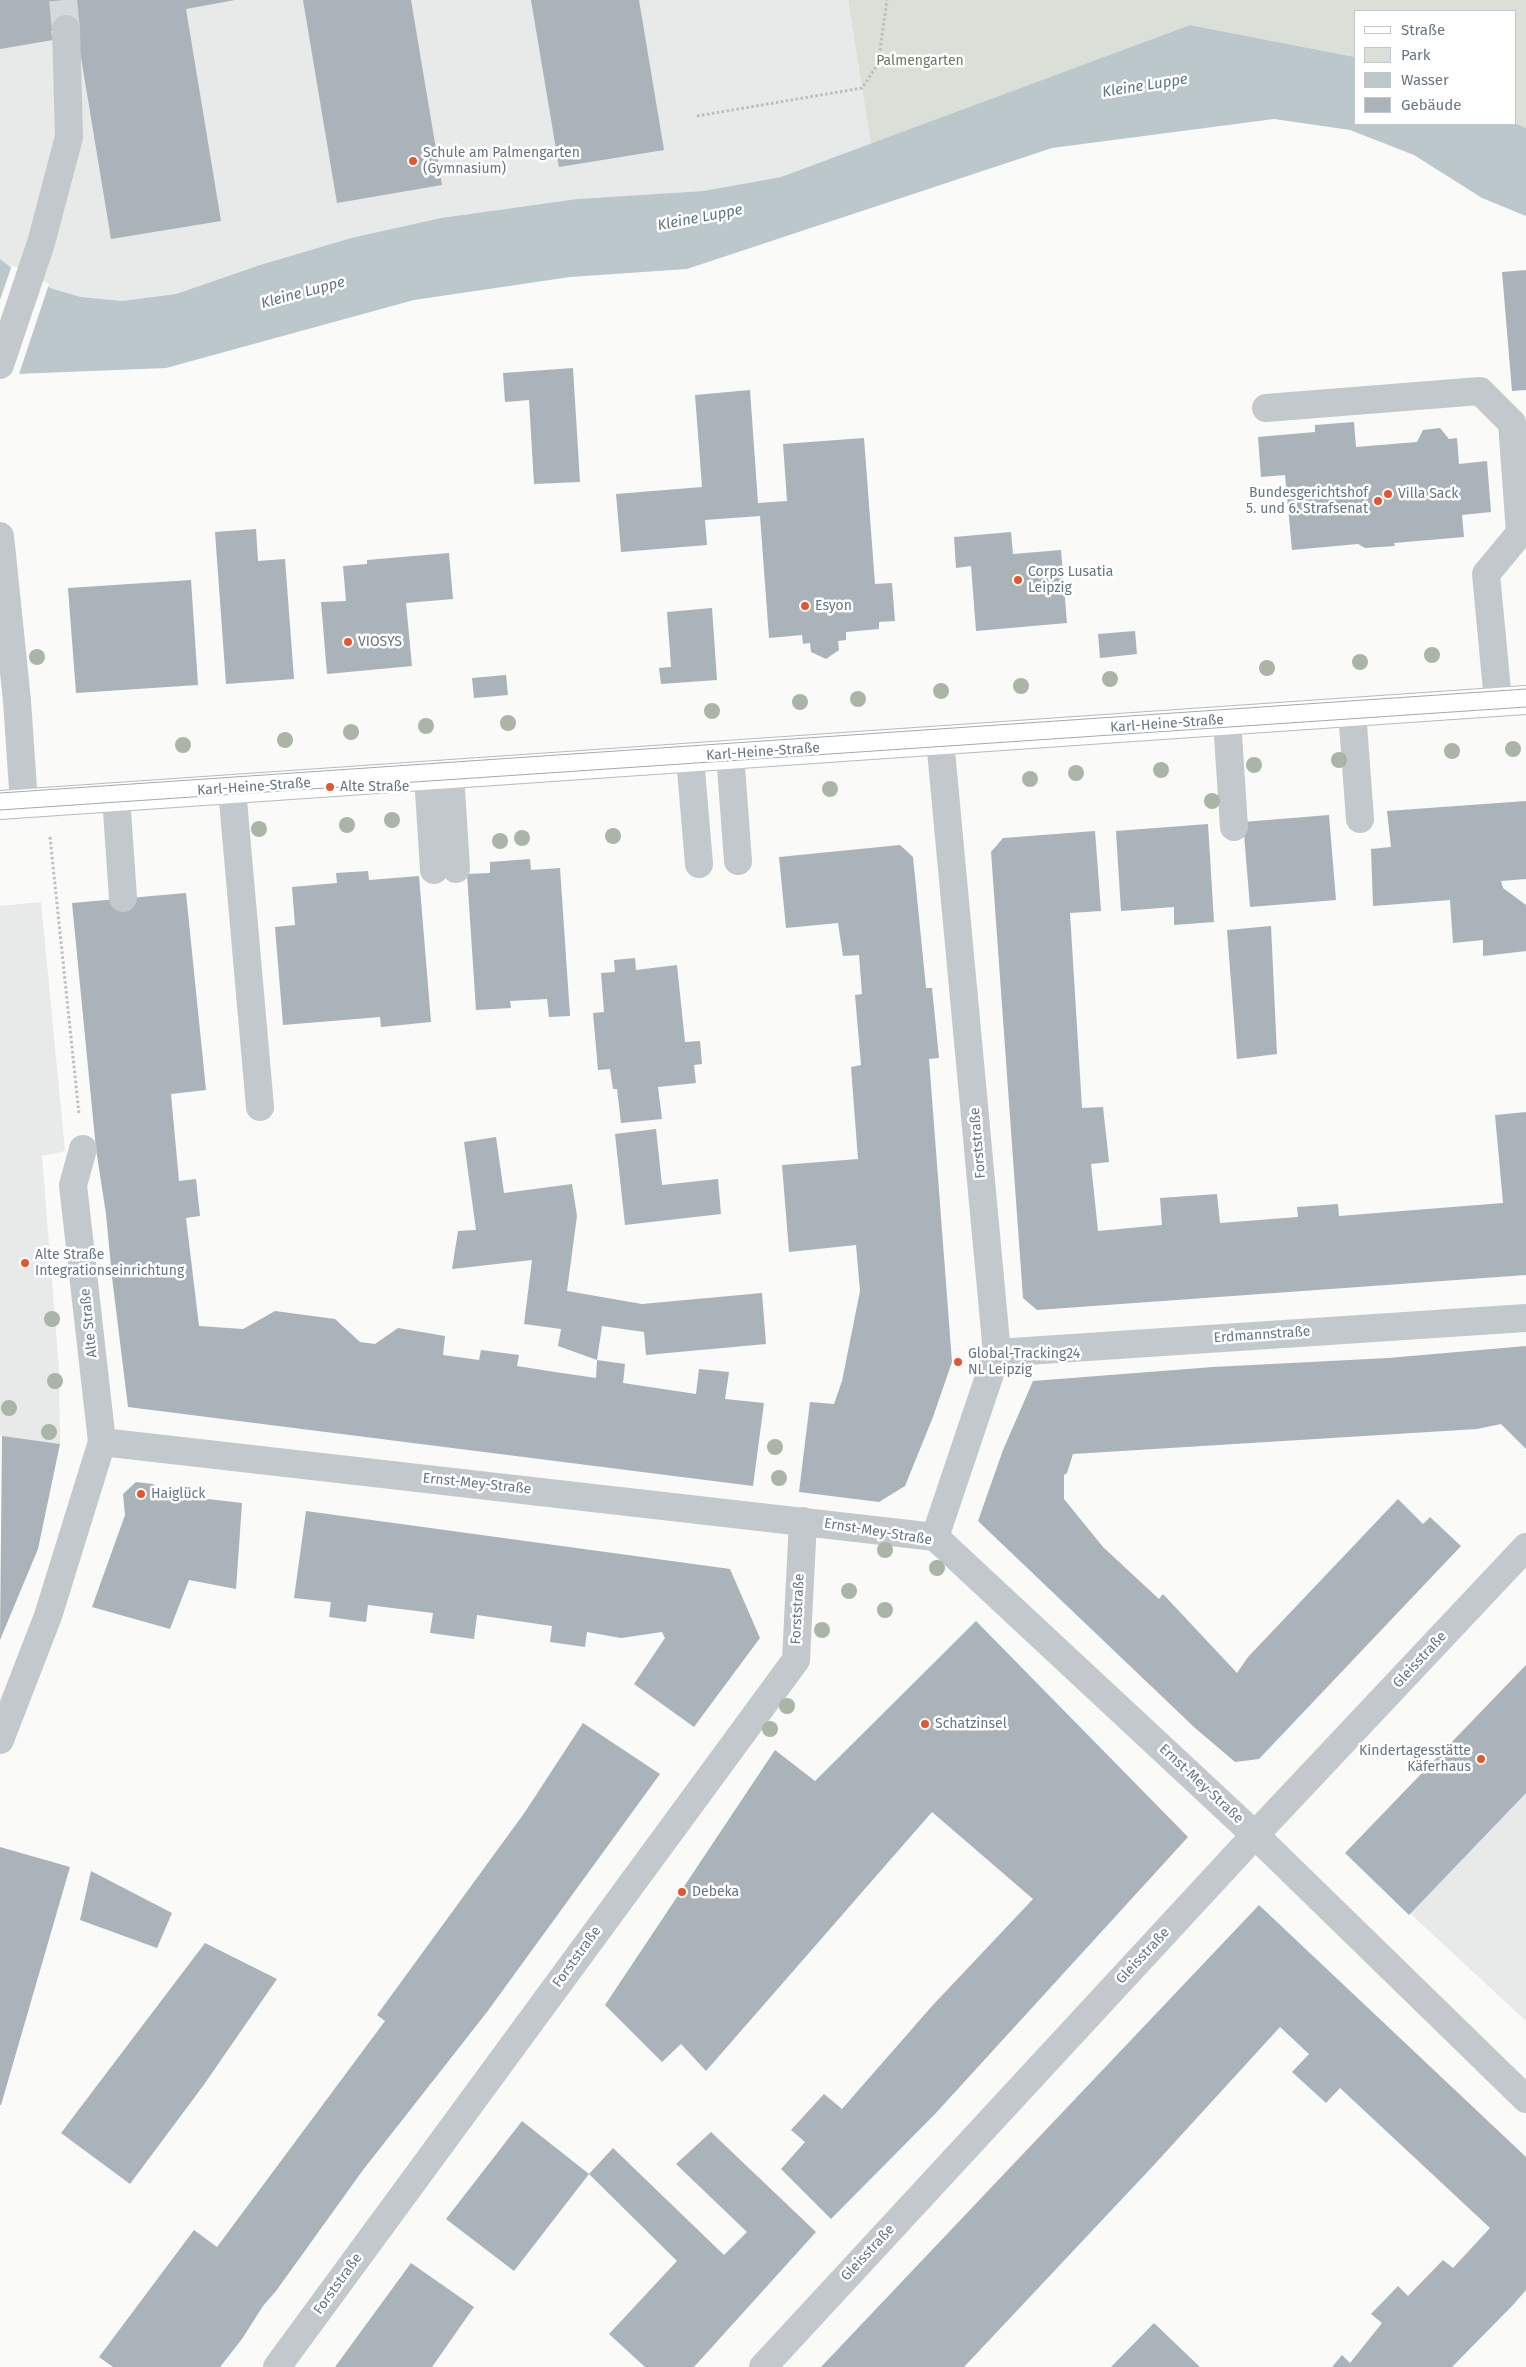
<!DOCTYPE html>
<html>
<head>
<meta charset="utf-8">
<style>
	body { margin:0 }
	#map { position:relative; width:1526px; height:2367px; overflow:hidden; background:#fafaf8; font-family:"Fira Sans",sans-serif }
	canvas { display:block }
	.legend { position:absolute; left:1354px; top:10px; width:162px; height:115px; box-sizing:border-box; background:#fff; border:1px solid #c1c8cd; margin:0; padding:6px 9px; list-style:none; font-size:15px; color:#657683 }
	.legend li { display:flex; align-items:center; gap:10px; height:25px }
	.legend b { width:25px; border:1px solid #c1c8cd }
</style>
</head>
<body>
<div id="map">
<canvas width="1526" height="2367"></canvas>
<ul class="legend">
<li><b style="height:6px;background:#fff"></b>Straße</li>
<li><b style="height:14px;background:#dadfd7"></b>Park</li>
<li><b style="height:14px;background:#bbc7cb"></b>Wasser</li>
<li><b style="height:14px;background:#aab3b9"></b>Gebäude</li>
</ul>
</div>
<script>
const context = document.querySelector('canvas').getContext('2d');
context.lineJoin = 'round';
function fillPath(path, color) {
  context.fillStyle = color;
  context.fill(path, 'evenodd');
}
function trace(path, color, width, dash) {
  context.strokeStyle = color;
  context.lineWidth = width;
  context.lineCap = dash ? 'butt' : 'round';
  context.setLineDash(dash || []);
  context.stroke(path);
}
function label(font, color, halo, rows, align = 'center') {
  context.font = font + ' "Fira Sans",sans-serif';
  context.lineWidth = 5;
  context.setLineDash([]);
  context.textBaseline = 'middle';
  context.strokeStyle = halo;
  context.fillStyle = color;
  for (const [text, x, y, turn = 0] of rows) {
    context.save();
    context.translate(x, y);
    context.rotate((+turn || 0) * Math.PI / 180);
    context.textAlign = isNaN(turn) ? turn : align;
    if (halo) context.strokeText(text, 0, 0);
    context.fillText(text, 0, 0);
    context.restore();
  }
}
fillPath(new Path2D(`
	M0,0H848L871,144L781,177L703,191L577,199L441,218L351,238L260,265L176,294L122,301L81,297L53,289L18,273L0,259Z
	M41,902L65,1151L42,1156L59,1370L60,1444L0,1436V906Z
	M1526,1665V2021L1345,1853Z`), '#e8e9e9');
fillPath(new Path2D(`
	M848,0H1526V128L1515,123V11H1355V57L1190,25L871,144Z`), '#dadfd7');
fillPath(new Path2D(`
	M1190,25L1355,57V124L1515,123L1526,128V216L1482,198L1414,155L1350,130L1274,119L1052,148L687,269L570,277L414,300L166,368L16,374L0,368V259L18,273L53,289L81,297L122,301L176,294L260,265L351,238L441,218L577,199L703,191L781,177Z`), '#bbc7cb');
fillPath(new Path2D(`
	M12,265L49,284L18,377L0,371V300Z`), '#fafaf8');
fillPath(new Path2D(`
	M0,0H235L186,9L221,221L111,239L76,27L51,31L53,40L0,49Z
	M303,0H411L442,185L337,203Z
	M531,0H639L664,150L559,167Z
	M1526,270V390L1512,391L1502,272Z
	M573,368L580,482L534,484L529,400L505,402L503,373Z
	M750,390L758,503L787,501L783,444L864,438L875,584L892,583L895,621L879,622V629L846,632V640L838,641L839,650L826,659L811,652L810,643L803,644L802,635L769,638L760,516L705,520L707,545L621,552L616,494L702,487L695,395Z
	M1354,422L1356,447L1417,442L1423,430L1440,428L1449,439L1457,438L1459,464L1487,461L1491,512L1462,515L1464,537L1394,543L1395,546L1365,548L1358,544L1292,550L1285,475L1261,477L1258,437L1315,432V425Z
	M256,529L258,561L285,559L294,679L226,684L215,532Z
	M1011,532L1013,554L1061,550L1067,623L976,631L971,566L956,568L954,537Z
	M449,553L453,599L406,603L412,666L327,674L321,602L346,601L343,566L367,564V560Z
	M191,580L198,685L76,693L68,588Z
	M712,608L717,680L661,684L659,668L671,667L667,612Z
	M1135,631L1137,654L1100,658L1098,634Z
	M506,675L508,695L474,698L472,678Z
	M1526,801V879L1501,881L1503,888L1526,905V951L1483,956V940L1453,943L1450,900L1373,906L1371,849L1391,847L1387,811Z
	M1329,815L1336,900L1250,907L1243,822Z
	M1208,824L1214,922L1174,925V907L1121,911L1116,831Z
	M1095,831L1101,911L1070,913L1082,1108L1103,1107L1109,1162L1091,1164L1098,1231L1162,1225L1160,1198L1217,1194L1220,1223L1298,1217L1297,1207L1338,1204L1339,1216L1503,1203L1495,1115L1526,1112V1275L1037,1310L1023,1298L991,852L1003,838Z
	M900,845L913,857L926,988H932L939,1058L929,1059L952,1362L933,1417L905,1486L879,1502L799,1492L810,1402L834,1404L842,1381L860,1291L856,1245L789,1252L782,1165L858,1159L851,1067L861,1065L855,995L862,994L859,955L843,956L838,923L786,928L779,857Z
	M530,859L531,870L560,868L570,1016L549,1017L547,999L510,1001L511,1008L476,1010L467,874L490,873V862Z
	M368,871L369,880L419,876L431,1022L381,1027L380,1017L283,1025L275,927L295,925L292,887L337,883L336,873Z
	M186,893L206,1090L171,1094L179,1181L196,1179L200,1216L186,1218L199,1326L243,1329L275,1311L335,1319L360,1342L375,1344L398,1328L445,1336L443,1355L479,1360L481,1350L519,1355L517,1366L555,1372L596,1378L597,1360L625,1364L623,1383L696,1394L699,1369L729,1372L725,1399L764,1403L753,1486L128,1407L112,1277L106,1214L96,1149L72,903Z
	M1271,926L1277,1054L1237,1059L1227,930Z
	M635,958L636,970L677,965L685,1042L700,1041L702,1064L694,1065L696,1083L658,1087L662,1119L621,1123L617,1089H613L610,1069L598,1070L593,1013L604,1012L601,973L615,972L614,960Z
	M656,1129L662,1185L718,1179L721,1214L625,1225L615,1134Z
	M496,1137L504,1193L572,1184L577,1216L567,1291L642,1304L762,1293L766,1344L646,1355L644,1332L602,1326L597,1360L558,1346L561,1329L524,1324L532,1260L452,1269L458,1231L476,1230L464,1142Z
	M1526,1346V1449L1501,1424L1477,1429L1073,1454L1067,1473L1064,1475V1499L1103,1547L1159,1599L1163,1594L1237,1673L1248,1657L1398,1499L1423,1524L1430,1517L1461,1546L1259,1759L1235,1762L1195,1728L978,1521L1003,1450L1033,1381L1213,1367L1388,1358Z
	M2,1436L60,1444L38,1549L0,1640Z
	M136,1482L153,1484L165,1494L242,1503L236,1589L189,1580L170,1629L92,1607L125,1515L123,1494Z
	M306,1511L730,1569L760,1638L694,1727L634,1684L665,1638L662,1632L621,1638L587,1632L585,1647L550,1642L552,1626L477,1615L474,1639L430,1633L433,1613L368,1605L366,1622L329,1617L331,1602L294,1598Z
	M976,1621L1188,1837L935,2114L831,2219L781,2169L805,2142L791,2130L824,2094L842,2109L932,2006L1033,1899L932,1812L706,2071L681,2044L662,2062L605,2005L775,1750L815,1781Z
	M1526,1665V1793L1409,1915L1345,1853Z
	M583,1723L660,1774L487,2012L363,2170L276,2291L263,2306L242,2339L220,2367H113L99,2357L194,2230L217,2247L385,2021L377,2015L525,1812Z
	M0,1847L70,1867L1,2105H0Z
	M91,1871L172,1913L157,1948L80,1920Z
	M1259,1905L1526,2157V2290L1513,2305L1452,2367H1332L1342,2355L1350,2363L1382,2323L1371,2314L1398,2286L1408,2296L1443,2260L1453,2268L1490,2228L1340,2088L1326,2103L1292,2072L1309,2054L1280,2027L1153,2166L964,2367H821Z
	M205,1943L277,1979L203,2086L130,2184L61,2133Z
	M522,2121L589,2174L514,2271L446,2219Z
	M711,2132L816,2232L694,2367H645L609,2334L677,2261L589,2174L613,2148L724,2255L747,2232L676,2164Z
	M411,2263L474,2307L432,2367H335Z
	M1154,2323L1200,2367H1111Z`), '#aab3b9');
trace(new Path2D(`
	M63,0L66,29`), '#d5d9db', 28, [28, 14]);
const major = new Path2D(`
	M0,805L1526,700`);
trace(major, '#b5babe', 30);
trace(new Path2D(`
	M697,116L862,88L878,64L887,0
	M50,837L79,1114`), '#bbbfc2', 3, [2.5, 2.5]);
trace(new Path2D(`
	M0,365L41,243L69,137L66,29
	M1266,408L1480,391L1512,423L1520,533L1486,574L1498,701
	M0,536L17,701L24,803
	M1352,711L1360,819
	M1227,720L1234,827
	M730,754L738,861
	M690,758L699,864
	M450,774L456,869
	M428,775L434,870
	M232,789L260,1107
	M116,797L123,898
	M997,1353L1526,1318
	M102,1442L935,1537L1255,1835L1526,2099
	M935,1537L997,1353L940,740
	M0,1740L48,1616L102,1442L73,1185L83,1149
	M277,2367L796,1660L803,1521
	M763,2367L1255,1835L1526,1547`), '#c3c8cc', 28);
trace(major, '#fff', 28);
trace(new Path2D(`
	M0,793L1526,689
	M0,810L1526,707`), '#a2aab0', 1);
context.fillStyle = '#aab4a7';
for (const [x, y] of [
	[1017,579],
	[1432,655],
	[37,657],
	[1360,662],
	[1267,668],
	[1110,679],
	[1021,686],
	[941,691],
	[858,699],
	[800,702],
	[712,711],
	[508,723],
	[426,726],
	[351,732],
	[285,740],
	[183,745],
	[1513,749],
	[1452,751],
	[1339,760],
	[1254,765],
	[1161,770],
	[1076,773],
	[1030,779],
	[830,789],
	[1212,801],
	[392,820],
	[347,825],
	[259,829],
	[613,836],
	[522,838],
	[500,841],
	[52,1319],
	[55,1381],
	[9,1408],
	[49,1432],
	[775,1447],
	[779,1478],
	[885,1550],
	[937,1568],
	[849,1591],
	[885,1610],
	[822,1630],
	[787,1706],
	[770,1729]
]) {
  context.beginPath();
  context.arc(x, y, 8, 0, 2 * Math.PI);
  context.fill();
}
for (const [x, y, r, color] of [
	[413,161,5,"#e4572e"],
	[1388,494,5,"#e4572e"],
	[1378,501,5,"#e4572e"],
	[1018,580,5,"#e4572e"],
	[805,606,5,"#e4572e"],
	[348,642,5,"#e4572e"],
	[330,787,5,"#e4572e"],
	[25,1263,5,"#e4572e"],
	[958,1362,5,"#e4572e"],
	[141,1494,5,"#e4572e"],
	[925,1724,5,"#e4572e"],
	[1481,1759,5,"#e4572e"],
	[682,1892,5,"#e4572e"]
]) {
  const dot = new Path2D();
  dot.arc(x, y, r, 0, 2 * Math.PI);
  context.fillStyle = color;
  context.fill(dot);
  trace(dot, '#fff', 2);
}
label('14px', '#687a64', '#fff', [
	["Palmengarten",920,61]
]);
label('14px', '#657683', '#fff', [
	["Schule am Palmengarten",423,153],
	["(Gymnasium)",423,169],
	["Bundesgerichtshof",1368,493,"right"],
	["5. und 6. Strafsenat",1368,509,"right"],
	["Villa Sack",1398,494],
	["Corps Lusatia",1028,572],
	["Leipzig",1028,588],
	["Esyon",815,606],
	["VIOSYS",358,642],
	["Alte Straße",340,787],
	["Alte Straße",35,1255],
	["Integrationseinrichtung",35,1271],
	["Global-Tracking24",968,1354],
	["NL Leipzig",968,1370],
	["Haiglück",151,1494],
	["Schatzinsel",935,1724],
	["Kindertagesstätte",1471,1751,"right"],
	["Käferhaus",1471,1767,"right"],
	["Debeka",692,1892]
], 'left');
label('14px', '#657683', '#fff', [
	["Karl-Heine-Straße",1167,724,-4],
	["Karl-Heine-Straße",763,752,-4],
	["Karl-Heine-Straße",254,787,-4],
	["Forststraße",978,1143,-95],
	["Alte Straße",89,1323,-96],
	["Erdmannstraße",1262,1335,-4],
	["Ernst-Mey-Straße",477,1484,6],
	["Ernst-Mey-Straße",878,1532,9],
	["Forststraße",798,1609,-87],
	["Gleisstraße",1420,1660,-47],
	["Ernst-Mey-Straße",1201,1784,43],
	["Gleisstraße",1143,1956,-47],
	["Forststraße",577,1957,-54],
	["Gleisstraße",868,2253,-47],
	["Forststraße",338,2284,-54]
]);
label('italic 15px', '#60757c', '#fff', [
	["Kleine Luppe",1145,86,-9],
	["Kleine Luppe",700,218,-11],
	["Kleine Luppe",303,293,-15]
]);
</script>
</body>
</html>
